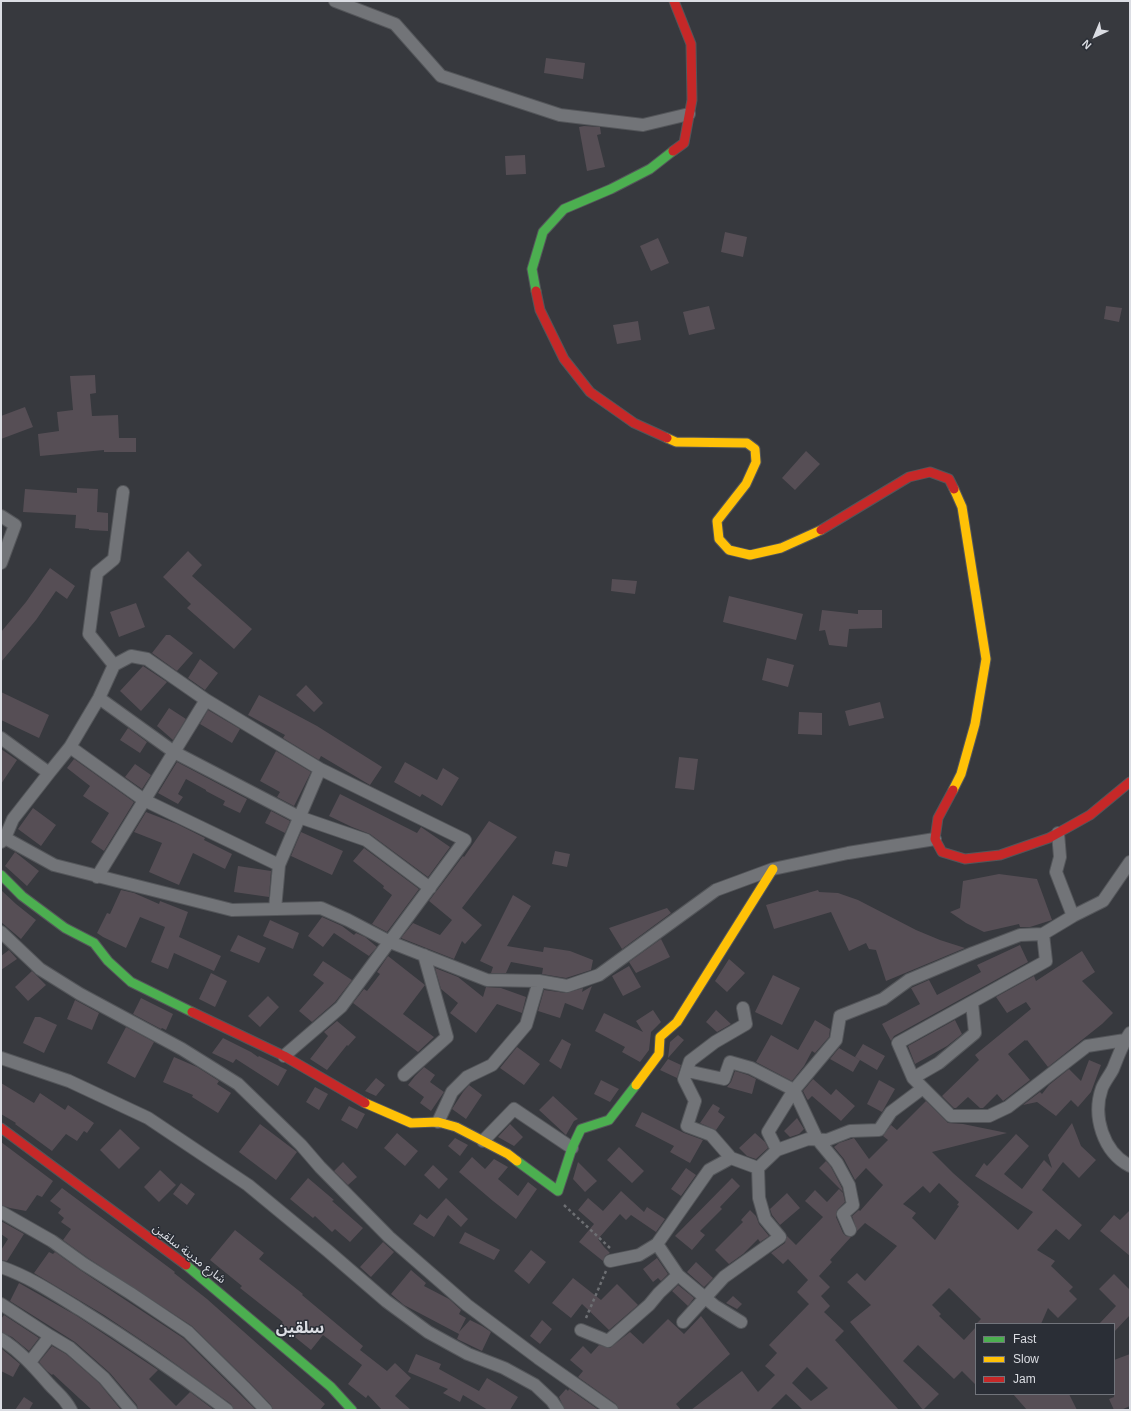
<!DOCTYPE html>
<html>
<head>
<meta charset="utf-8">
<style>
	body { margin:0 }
	#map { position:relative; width:1131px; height:1411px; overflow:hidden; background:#37393e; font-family:Helvetica,sans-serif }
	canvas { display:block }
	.frame { position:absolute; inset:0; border:2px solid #dbdde3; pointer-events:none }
	.legend { position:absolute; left:975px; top:1323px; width:140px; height:72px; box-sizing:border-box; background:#2a2e36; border:1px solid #71747b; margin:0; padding:5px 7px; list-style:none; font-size:12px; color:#dbdde3 }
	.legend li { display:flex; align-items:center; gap:8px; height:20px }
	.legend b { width:20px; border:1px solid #71747b }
	.north { position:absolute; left:1075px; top:16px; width:40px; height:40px; -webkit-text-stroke:3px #2a2e36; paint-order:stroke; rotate:224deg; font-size:11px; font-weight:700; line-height:16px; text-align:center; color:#dbdde3 }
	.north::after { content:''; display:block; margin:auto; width:14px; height:18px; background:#dbdde3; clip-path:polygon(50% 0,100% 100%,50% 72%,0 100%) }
</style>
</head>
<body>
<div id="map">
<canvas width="1131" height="1411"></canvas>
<div class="frame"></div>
<ul class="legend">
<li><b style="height:5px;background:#4caf50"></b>Fast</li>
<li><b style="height:5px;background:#ffc107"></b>Slow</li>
<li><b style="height:5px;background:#c62828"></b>Jam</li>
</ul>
<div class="north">N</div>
</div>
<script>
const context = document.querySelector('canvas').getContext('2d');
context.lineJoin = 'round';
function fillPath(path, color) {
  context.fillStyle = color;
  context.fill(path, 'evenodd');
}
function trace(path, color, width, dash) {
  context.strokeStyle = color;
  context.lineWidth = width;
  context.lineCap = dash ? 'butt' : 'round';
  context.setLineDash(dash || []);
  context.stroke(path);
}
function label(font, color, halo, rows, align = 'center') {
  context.font = font + ' Helvetica,"Noto Sans Arabic",sans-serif';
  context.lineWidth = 3;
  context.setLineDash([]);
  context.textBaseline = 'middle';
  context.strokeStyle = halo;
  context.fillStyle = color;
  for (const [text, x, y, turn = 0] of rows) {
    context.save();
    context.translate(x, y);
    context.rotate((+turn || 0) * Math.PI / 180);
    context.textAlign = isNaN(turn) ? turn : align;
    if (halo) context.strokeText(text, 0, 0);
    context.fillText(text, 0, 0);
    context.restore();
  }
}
fillPath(new Path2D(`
	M546,58L585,63L583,79L544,73Z
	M584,126L600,127L601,134L597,135L605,167L587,171L579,127Z
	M525,155L526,174L506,175L505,156Z
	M725,232L747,237L743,257L721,252Z
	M658,238L669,263L651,271L640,246Z
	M709,306L715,329L689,335L683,312Z
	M1106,306L1122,308L1119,322L1104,319Z
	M638,321L641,340L617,344L613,325Z
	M95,375L96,393L90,394L92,416L118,415L119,438H136V452H104V450L40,456L38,434L59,431L57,412L73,410L70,376Z
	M25,407L33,427L1,439V416Z
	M806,451L820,464L795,490L782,478Z
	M77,488L98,489L97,512L108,513V531L89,530V529L75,528L76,515L23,512L25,489L77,493Z
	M188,551L202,565L192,576L252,629L234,649L187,608L191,604L163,577Z
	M50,568L75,586L67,599L56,591L36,620L1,662V632L26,602Z
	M612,579L637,581L635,594L611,591Z
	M729,596L803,614L796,640L723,622Z
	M136,603L145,627L119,637L110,612Z
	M822,610L858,614V610H882V628L849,629L847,647L829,645L825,630L819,631Z
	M166,635H170L193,653L177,671L152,653Z
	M767,658L794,665L788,687L762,680Z
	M200,659L218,673L205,690L188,678Z
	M143,666L167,682L141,711L120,691Z
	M306,685L323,703L314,712L296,695Z
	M1,692L49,715L39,738L1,720Z
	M259,695L317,726L382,767L370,785L321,756L319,760L283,738L285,735L248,715Z
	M880,702L884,718L849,726L845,711Z
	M169,708L186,719L173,740L157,726Z
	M208,710L240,729L232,743L200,724Z
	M799,712L822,713V735L798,734Z
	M128,728L147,742L140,753L120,740Z
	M1,749L17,760L1,784Z
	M276,751L311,772L294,806L277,797L280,792L260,781Z
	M679,757L698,759L694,790L675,788Z
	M74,759L134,802L104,851L91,842L109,813L83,796L90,786L67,768Z
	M177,762L247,799L240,813L223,805L225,801L206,791V790L186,779L178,794L183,797L178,804L158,793Z
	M405,762L437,780L443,768L459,778L442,806L422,794L420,797L394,782Z
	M135,764L151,775L142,789L125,777Z
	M340,794L417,833L421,827L450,847L428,877L370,834L352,827L329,816Z
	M33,808L56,825L41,846L18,829Z
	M271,811L290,821L285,833L265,823Z
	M146,812L177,824L205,838L204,840L232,854L225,869L193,853L179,885L149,872L162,843L134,832Z
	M489,821L517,837L462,908L482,925L465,944L462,941L454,959L401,938L413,923L440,935L452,920L429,901L463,856L464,857Z
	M301,832L343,851L332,875L291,856Z
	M364,848L419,889L387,932L372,924L392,895L383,888L384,886L353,861Z
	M555,851L570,854L567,867L552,864Z
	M15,852L39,871L27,886L5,866Z
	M238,866L271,871L269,897L234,892Z
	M999,874L1037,879L1052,920L1030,927H1020L1019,924L984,932L966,923L950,912L960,908L963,881Z
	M1,890L16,904L36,920L21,939L1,922Z
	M121,890L134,893L159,904L160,901L188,912L179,937L221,956L214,971L174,953L168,969L151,962L165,927L140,917L126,948L103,937L97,933L107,913L110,914Z
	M818,890L819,892L838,893L858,900L916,930L940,940L965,948L886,981L876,950L869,949L866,943L849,951L831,912L774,929L766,905Z
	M513,895L531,906L507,946L543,952L544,947L570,951L593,960L591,970L566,978L542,974L543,968L511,962L506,973H491L493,967L480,961Z
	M667,908L671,913L622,949L609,928Z
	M322,917L342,926L354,935L356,933L365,937L377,947L369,956L334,933L323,947L308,936Z
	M270,920L299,933L293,949L263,936Z
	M238,935L266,948L259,963L230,951Z
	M661,939L670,957L636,973L629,962Z
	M1020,945L1028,962L894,1036L891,1041L882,1024L920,1004L911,988L929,980L937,995L981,972L977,965Z
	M9,950L17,959L1,970V956Z
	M1082,951L1095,972L1082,981L1113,1013L1102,1024L1048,1067L1027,1040L1026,1041L1025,1040L1008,1054L1030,1080L1003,1101L997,1094L983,1108H980L968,1097L956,1108H954L942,1096L979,1060L975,1055L1031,1009L1026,1002L1007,1013L996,997L1034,976L1036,981Z
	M388,956L425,985L403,1014L434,1037L418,1052L353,1003L364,989L367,991L380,974L377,972Z
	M729,959L745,973L727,992L715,981Z
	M323,961L352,980L335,1002L312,1022L299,1011L324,983L313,975Z
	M629,966L641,987L623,996L612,976Z
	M435,968L458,977L483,997L486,987L501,988L526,997L522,1013L497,1004L476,1033L450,1013L458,1003L441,989Z
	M32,971L46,985L28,1001L15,987Z
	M211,973L227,981L215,1007L199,999Z
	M773,975L800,988L782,1025L755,1012Z
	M592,986L583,1010L565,1003L560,1018L538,1011L544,990L566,993L583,988L582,992Z
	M268,996L279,1007L260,1027L248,1016Z
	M141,998L173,1014L166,1030L162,1028L161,1029L133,1014Z
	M75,1000L99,1013L92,1030L67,1019Z
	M653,1010L661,1022L651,1032L649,1050L640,1062L622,1052L625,1047L595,1031L604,1013L643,1032L636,1021Z
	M716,1010L731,1024L717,1032L706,1022Z
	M35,1017H40L57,1025L44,1053L23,1043Z
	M815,1020L830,1029L829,1037L815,1053L812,1051L804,1066L792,1081L756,1062L771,1035L798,1050Z
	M955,1020L962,1034L947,1046L915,1064L908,1046Z
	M337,1021L356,1037L348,1046L347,1045L327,1070L310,1059L328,1036L324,1032Z
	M126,1027L154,1042L135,1078L107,1063Z
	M678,1035L684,1040L668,1058L670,1042Z
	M223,1038L251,1052L258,1057L259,1056L287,1070L278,1086L236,1059L233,1063L212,1053Z
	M562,1039L571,1044L561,1069L549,1061Z
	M863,1044L885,1056L877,1070L855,1057Z
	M517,1047L540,1064L524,1085L500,1068Z
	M839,1048L860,1060L853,1072L830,1059Z
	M174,1057L197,1067L219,1081L217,1084L231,1093L218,1113L192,1097L193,1095L163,1082Z
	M668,1059L681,1065L677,1078L660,1070Z
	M1089,1060L1101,1065L1091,1092L1078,1107L1071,1100L1056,1116L1037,1102L1023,1105L1040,1092L1042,1094L1049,1085L1069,1069L1081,1081Z
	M424,1067L435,1075L430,1082L444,1092L431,1111L420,1103L424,1097L408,1085L415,1076Z
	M735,1071L748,1075L756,1079L752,1094L727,1087L731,1082Z
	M376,1078L385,1085L376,1096L365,1091Z
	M813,1079L831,1095L836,1089L855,1106L841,1121L812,1096L808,1100L807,1099L803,1091Z
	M601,1080L619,1089L610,1102L594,1094Z
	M879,1080L895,1089L882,1112L867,1104Z
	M1,1083L34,1103L40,1093L65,1110L68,1105L94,1123L87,1133L84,1131L77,1141L66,1134L52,1151L15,1124L16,1123L1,1114Z
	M469,1085L482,1095L466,1119L452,1109L463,1092Z
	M315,1087L328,1094L319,1110L306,1102Z
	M553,1096L578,1119L574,1121L566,1135L539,1110Z
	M926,1101L948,1123L963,1124L1007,1133L932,1152L953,1173L1018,1230L1033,1212L975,1176L984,1163L987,1166L1016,1134L1029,1146L1004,1174L1022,1189L1044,1160L1052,1168L1048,1155L1072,1123L1081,1146L1096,1160L1079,1178L1063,1162L1042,1190L1082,1225L1069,1240L1056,1229L1037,1250L1055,1261L1051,1266L1073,1287L1069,1291L1077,1299L1058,1318L1048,1308L1041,1324H976L981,1319L949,1288L932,1305L941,1314L939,1316L964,1340L976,1327V1385L962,1371L954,1379L918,1345L903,1361L939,1394L923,1410L850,1322L871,1305L847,1282L857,1273L865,1281L897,1246L865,1223L857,1231L852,1216L859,1210L860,1211L883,1185L866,1168L855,1180L844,1159L834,1147L839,1143L854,1138L869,1159L888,1140L883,1136L891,1125L897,1130ZM939,1183L959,1202L957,1205L959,1206L935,1240L912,1218L916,1213L903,1204L923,1186L930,1193Z
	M713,1104L720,1108L718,1112L725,1117L716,1130L700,1123Z
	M349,1106L365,1114L357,1129L341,1120Z
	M642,1112L684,1133L703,1140L690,1163L670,1152L674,1146L635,1126Z
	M797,1118L804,1129L799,1134L790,1137L784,1131Z
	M260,1124L297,1152L276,1180L239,1152Z
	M510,1124L523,1137L514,1146L498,1137Z
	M120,1129L140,1148L119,1169L100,1150Z
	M397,1133L418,1151L405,1166L384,1148Z
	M755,1133L765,1142L768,1148L756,1159L747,1156L739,1148Z
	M455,1138L468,1145L460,1156L448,1146Z
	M1,1142L53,1181L42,1197L37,1195L26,1211L10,1208L1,1205Z
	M619,1147L644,1171L632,1183L607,1160Z
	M472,1157L485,1169L494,1159L508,1167L498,1179L518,1196L528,1182L537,1189L516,1219L493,1201L459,1172Z
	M826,1161L831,1167L842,1188L843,1192L819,1168Z
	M343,1162L357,1177L348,1185L334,1171Z
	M578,1162L597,1181L585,1192L573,1179Z
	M433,1165L448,1179L439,1189L424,1175Z
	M686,1168L696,1175L681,1196L671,1189Z
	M160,1170L176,1185L159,1202L144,1187Z
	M308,1178L334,1200L332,1201L363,1228L350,1242L335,1229L332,1232L315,1216L313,1218L290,1199Z
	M732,1178L740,1186L720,1207L722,1209L700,1231L705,1235L692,1250L675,1236Z
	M181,1183L195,1194L187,1205L173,1194Z
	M62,1188L175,1272L174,1273L207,1299L325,1404L320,1410H273L271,1405L249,1382L192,1326L88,1258L63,1240L71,1229L61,1222L64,1218L58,1213L61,1209L50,1201Z
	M839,1189L843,1193L845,1202L838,1209L836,1213V1217L843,1233L846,1236L851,1237L830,1260L832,1262L819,1276L830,1287L821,1296L830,1306L824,1312L844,1331L835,1340L899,1410H800L802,1409L786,1394L770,1410H691L742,1371L758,1392L775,1375L765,1366L777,1353L769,1345L809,1304L797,1292L808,1280L788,1259L783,1264L771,1253L785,1243L787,1236L796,1245L823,1217L805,1201L815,1190L827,1202ZM807,1367L828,1388L811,1401L792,1383Z
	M621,1191L644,1212L647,1207L665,1219L656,1232L631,1215L626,1220L620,1214L598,1239L604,1247L610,1253L605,1256L603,1261L579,1242L594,1224L578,1210L588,1198L603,1211Z
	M787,1193L800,1208L780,1225L772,1215L770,1209Z
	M446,1198L468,1219L461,1227L448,1215L434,1237L413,1224L420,1214L427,1219Z
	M750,1210L756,1216L759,1224L769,1236L760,1242L758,1239L743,1254L729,1264L715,1250L743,1222L741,1220Z
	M1130,1210V1256L1100,1231L1114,1215L1120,1220Z
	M1,1221L24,1234L7,1261L1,1260V1250L8,1239L1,1234Z
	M235,1230L264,1253L259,1259L303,1294L302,1295L363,1346L360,1350L387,1371L395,1363L411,1378L395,1396L411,1410H382L368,1395L366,1398L348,1384L362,1365L323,1335L311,1350L280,1325L283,1322L240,1288L242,1286L210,1260Z
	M465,1232L500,1250L494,1260L459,1243Z
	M383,1242L394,1252L371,1277L360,1267Z
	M531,1250L546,1262L529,1284L514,1271Z
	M49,1252L53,1254L55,1252L80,1270L183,1338L256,1410H234L231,1404L159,1352L104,1315L34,1273Z
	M657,1258L668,1274L661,1281L658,1278L653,1282L643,1269Z
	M696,1262L713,1278L704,1287L687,1272Z
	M411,1270L426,1283L424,1286L449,1299L461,1310L459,1314L466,1318L459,1332L470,1320L482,1326L491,1332L482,1351L457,1339L459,1334L404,1305L391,1294Z
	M1114,1274L1130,1290V1315L1114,1332V1324H1099L1116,1306L1099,1289Z
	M573,1278L601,1300L617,1284L638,1305L609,1330L582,1304L571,1318L552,1303Z
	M19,1283L77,1316L158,1370L149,1379L176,1406L190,1392L214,1410H138L137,1405L110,1373L75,1342L10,1301Z
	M678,1285L694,1298L688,1306L672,1291Z
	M733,1296L742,1304L737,1309L726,1303Z
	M4,1315L39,1338L29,1351L12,1337L1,1332V1319Z
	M701,1316L730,1354L676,1404L681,1410H619L616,1404L578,1377L583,1371L570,1360L583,1346L591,1354L599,1345L610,1348L630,1332L643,1344L668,1319L684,1334Z
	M542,1320L552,1329L540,1344L530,1336Z
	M52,1346L66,1354L99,1383L121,1410H92L53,1374L52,1375L47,1371L39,1362Z
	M2,1349L20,1364L13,1377L1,1371Z
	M416,1354L441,1364L439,1369L479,1391L487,1378L518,1397L510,1410H488L463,1395L460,1402L443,1393L448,1389L408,1372Z
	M1130,1354V1406L1121,1410H1114L1109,1399L1114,1397V1360Z
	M566,1389L568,1391L569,1389L599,1410H565L559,1397Z
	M1013,1394H1069L1077,1410H1027Z
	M24,1397L33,1403L29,1410H15Z`), '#564e55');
const street = new Path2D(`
	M335,1L395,24L441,76L560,115L643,125L689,114
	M1,516L15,525L1,563
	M114,665L131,656L147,659L206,700L320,769L465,840L341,1007L284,1056
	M99,698L174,752L299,817L366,840L430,888
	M1,738L49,773
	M70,747L144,800L279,865
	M1058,833L1060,857L1056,872L1073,916
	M5,838L54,865L232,910L321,908L348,920L390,942L487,980L539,981L567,986L599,975L716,890L773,869L848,853L935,839
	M1,842L5,838L13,819L49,773L70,747L99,698L114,665L89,634L97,573L114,559L123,492
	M97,877L206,700
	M275,909L279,865L320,769
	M1,932L40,969L80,994L182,1049L238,1084L301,1145L320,1167L389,1237L467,1305L538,1358L612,1410
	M1043,934L1046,961L898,1043L913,1078L951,1116H989L1008,1107L1087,1046L1125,1040
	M1130,1033C1122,1044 1118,1057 1113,1069C1110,1075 1105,1081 1102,1088C1092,1116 1103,1152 1130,1166
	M1,1058L69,1081L148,1118L248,1185L328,1251L386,1301L428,1332L468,1354L504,1368L535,1385L552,1401L558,1410
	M687,1071L724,1079L730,1062L751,1068L794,1090L817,1139L837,1163L849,1185L853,1205L843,1214L850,1230
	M404,1075L447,1037L424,955
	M913,1078L939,1063L975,1033L972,1003
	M438,1122L452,1092L467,1077L492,1065L526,1025L539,981
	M483,1141L514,1109L572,1148
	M777,1150L768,1132L794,1090L836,1040L840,1016L883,999L909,980L973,953L1020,935L1043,934L1073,916L1103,901L1130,862
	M758,1168L777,1150L808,1139L827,1140L850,1131L879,1130L891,1112L923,1088
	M1,1212L52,1241L84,1264L130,1293L188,1332L244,1387L266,1410
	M657,1244L678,1275L715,1306L741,1322
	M610,1261L639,1255L657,1244L709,1170L731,1158
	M1,1267C30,1277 55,1294 81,1310C131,1341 180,1375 227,1410
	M1,1304L50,1336
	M683,1322L724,1277L780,1237L765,1219L759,1198L758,1168L731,1158L711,1135L687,1126L695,1101L684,1079L690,1061L715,1042L746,1024L743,1008
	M581,1330L608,1341L649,1305L659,1293L678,1275
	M1,1339C20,1351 34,1367 49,1384C58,1394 64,1397 71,1410
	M30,1362L50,1336L70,1348L104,1378L131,1410`);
const fast = new Path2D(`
	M536,291L532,269L543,232L564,209L611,189L650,169L673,151
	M1,875L22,896L65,928L94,943L108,961L131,982L192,1012
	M517,1161L558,1191L572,1148L581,1129L609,1120L636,1085
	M186,1265L331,1387L352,1410`);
const slow = new Path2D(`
	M667,438L676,442L747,443L755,449L756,462L746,484L717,521L719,539L729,550L750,555L781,548L821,530
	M953,790L961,774L975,724L986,659L962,507L954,489
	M636,1085L659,1054L660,1037L677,1022L773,869
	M365,1103L411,1123L438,1122L456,1127L508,1154L517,1161`);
const jam = new Path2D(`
	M673,151L684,143L692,100L691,44L674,1
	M536,291L540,310L564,359L590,392L634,423L667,438
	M821,530L909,477L930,472L949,479L954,489
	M953,790L938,818L935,839L942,852L965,859L1000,855L1049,838L1090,815L1130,782
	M192,1012L284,1056L365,1103
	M1,1128L186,1265`);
trace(street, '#54565a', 14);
trace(fast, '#54565a', 11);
trace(slow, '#54565a', 11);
trace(jam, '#54565a', 11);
trace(new Path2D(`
	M564,1205L610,1248
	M586,1318L606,1271`), '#6d6f73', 2.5, [3, 3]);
trace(street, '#727478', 12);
trace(fast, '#4caf50', 9);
trace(slow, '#ffc107', 9);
trace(jam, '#c62828', 9);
label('12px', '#dbdde3', '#2a2e36', [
	["شارع مدينة سلقين",189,1254,38]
]);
label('bold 16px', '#dbdde3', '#2a2e36', [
	["سلقين",300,1329]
]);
</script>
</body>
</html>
